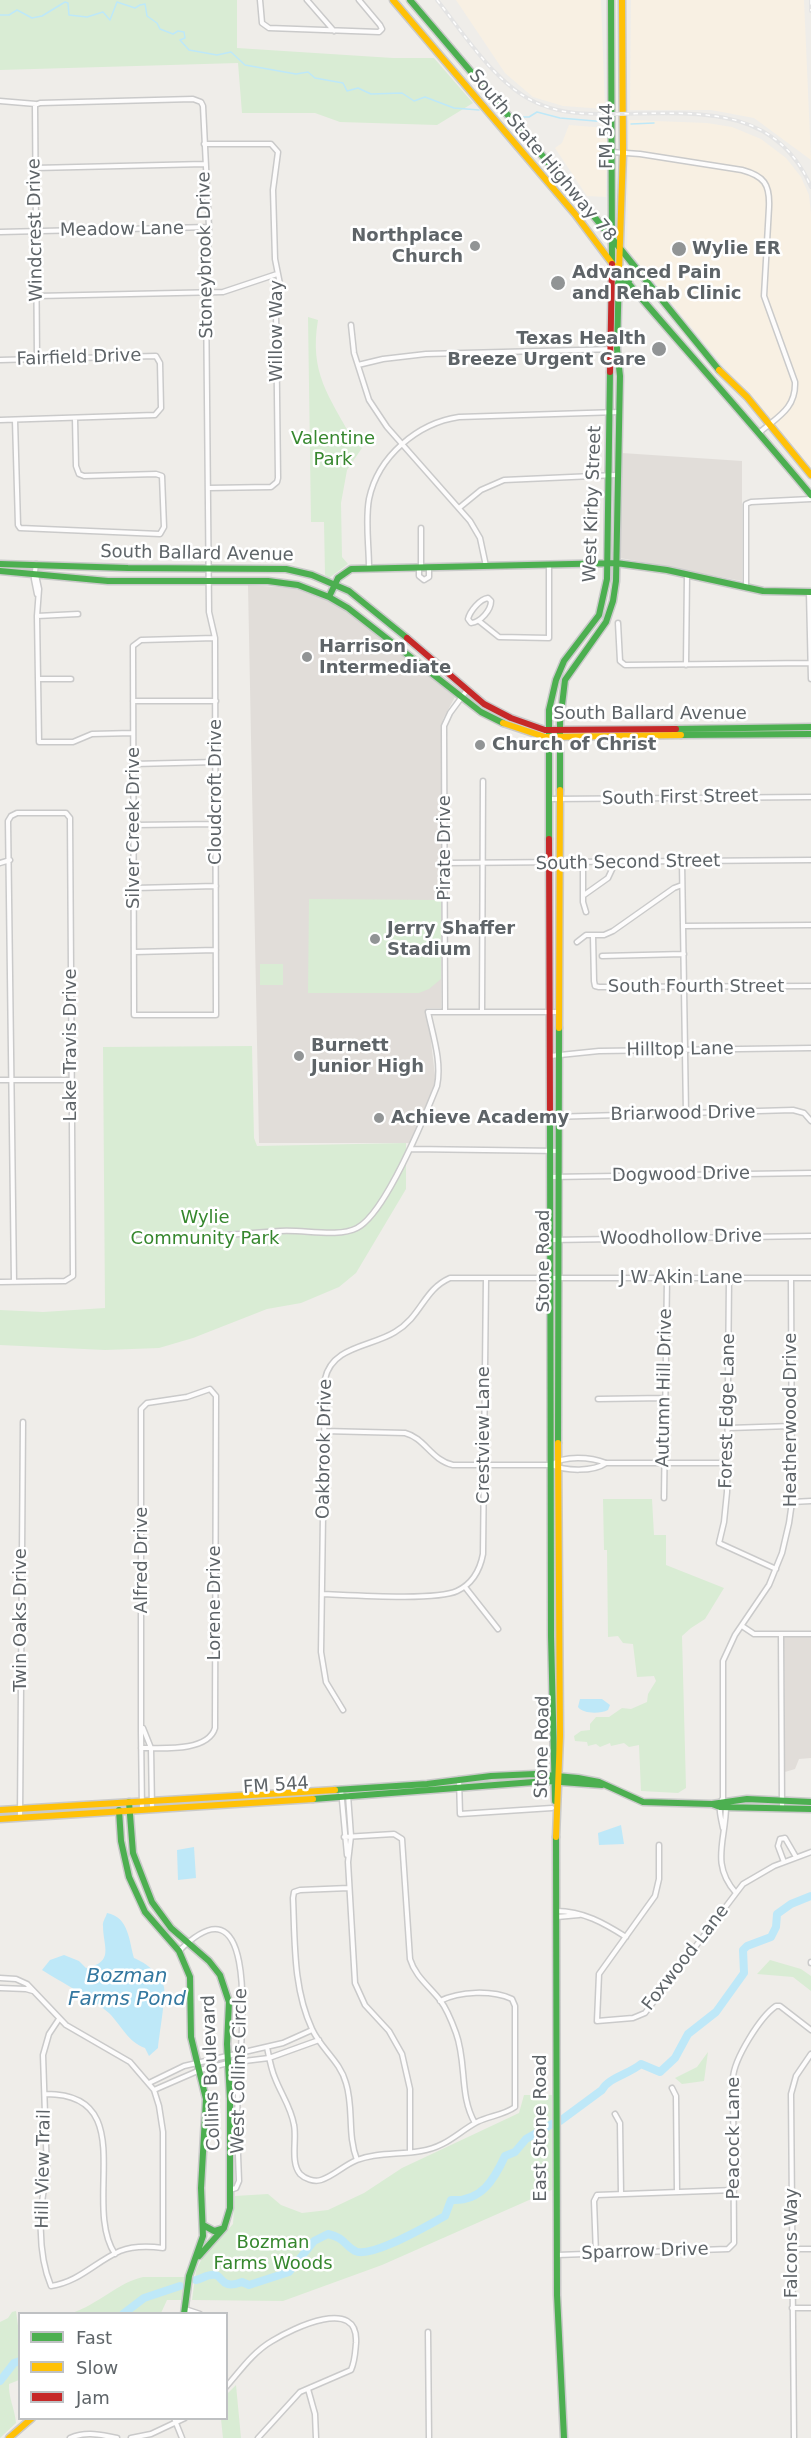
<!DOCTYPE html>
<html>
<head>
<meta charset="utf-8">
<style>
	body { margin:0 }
	#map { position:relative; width:811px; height:2438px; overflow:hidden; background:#efede9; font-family:"DejaVu Sans",sans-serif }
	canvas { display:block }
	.legend { position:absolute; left:18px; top:2312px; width:210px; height:108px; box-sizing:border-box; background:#fff; border:2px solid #bfc1c3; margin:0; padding:8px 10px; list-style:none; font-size:18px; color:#5e6468 }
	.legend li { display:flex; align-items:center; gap:12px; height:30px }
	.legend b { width:30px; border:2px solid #bfc1c3 }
</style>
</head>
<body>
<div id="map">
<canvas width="811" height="2438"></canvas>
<ul class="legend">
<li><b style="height:8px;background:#4caf50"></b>Fast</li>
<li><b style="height:8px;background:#ffc107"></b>Slow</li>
<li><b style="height:8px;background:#c62828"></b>Jam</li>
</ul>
</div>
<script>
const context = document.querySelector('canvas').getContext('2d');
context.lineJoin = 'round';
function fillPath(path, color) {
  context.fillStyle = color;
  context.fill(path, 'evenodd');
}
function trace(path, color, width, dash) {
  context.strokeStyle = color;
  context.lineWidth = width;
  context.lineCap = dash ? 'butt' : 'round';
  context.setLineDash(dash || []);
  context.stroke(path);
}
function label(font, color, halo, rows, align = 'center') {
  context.font = font + ' "DejaVu Sans",sans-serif';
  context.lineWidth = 5;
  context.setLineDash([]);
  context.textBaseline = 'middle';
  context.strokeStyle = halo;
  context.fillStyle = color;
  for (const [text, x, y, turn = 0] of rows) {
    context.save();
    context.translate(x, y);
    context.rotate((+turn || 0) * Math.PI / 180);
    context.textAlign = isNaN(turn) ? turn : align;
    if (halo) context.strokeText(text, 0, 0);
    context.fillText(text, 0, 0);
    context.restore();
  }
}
fillPath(new Path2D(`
	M456,0H601L605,109L563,106L533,97L505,73Z
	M631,0H804L811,160L754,118L711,110H630Z
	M629,120L707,123L732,127L761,139L786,158L801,177L809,195L811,214V472L627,249Z
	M569,125L607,128L606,197L587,196L555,148L562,143Z`), '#f8f0e3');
fillPath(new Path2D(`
	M622,453L742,461V581L620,558Z
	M248,585L293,588L334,603L352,614L455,697L443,719L441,735V1008H427L436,1084L411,1143H259Z
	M784,1637H811V1758L799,1759L795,1769L785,1772Z`), '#e1ddd9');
fillPath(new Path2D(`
	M0,0H237V48L393,58H434L473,103L437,125L340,122L315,113H242L238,63L0,70Z
	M308,317L318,320C309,373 329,396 353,440L362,448L347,470L341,503L342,557L348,564L329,578L325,575L324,522H311Z
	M309,899L441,900V979L429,989L419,993H308Z
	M260,964H283V985H260Z
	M252,1046L254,1138L257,1146L406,1143V1189L356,1273L339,1287L301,1303L267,1309L193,1338L159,1348L105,1350L0,1345V1310L43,1312L105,1308L103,1047Z
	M603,1499H652L654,1535H666V1565L724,1588L705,1619L691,1628L682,1636L686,1788L678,1793L641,1791L639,1745L629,1747L624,1743L611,1746L610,1743L600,1747L596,1744L588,1746L587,1742L575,1741L574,1736L581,1731L590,1730V1724L596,1717H609L622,1708L631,1709L647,1702L648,1694L656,1681L654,1676L637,1677L633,1644L623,1643L618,1636L608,1637L607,1550H604Z
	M770,1960L801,1969L811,1976V1991L793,1977L757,1974Z
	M708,2052L704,2081L682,2084L675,2078L697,2067Z
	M524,2095H553L554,2189L382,2265L283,2301L192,2300L196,2271L202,2258L233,2224L235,2196L268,2194L281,2205L302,2213L328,2210L364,2193L402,2168L519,2113Z
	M143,2277H185L182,2300H167L161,2313H72C97,2305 119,2282 143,2277Z
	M16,2311L19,2333V2380L9,2384C8,2396 15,2410 16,2423L0,2438V2322L8,2318L12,2312Z
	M236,2385L241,2438H223L221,2419L226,2418L227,2394Z`), '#d9ecd4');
fillPath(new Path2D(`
	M580,1699H602L610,1705L608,1710C600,1714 583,1714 578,1707Z
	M621,1825L624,1844L599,1845L598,1833Z
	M194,1847L196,1878L178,1880L177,1850Z
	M107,1913C129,1917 129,1941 134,1958C146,1963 161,1974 164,1987C166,1997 159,2035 158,2048L149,2056L145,2048C128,2042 121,2025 109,2013C92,1998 61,1982 42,1970L50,1960L64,1955L79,1961L86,1968C115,1962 103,1947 103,1926C102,1922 106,1917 107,1913Z`), '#bee8f8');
trace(new Path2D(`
	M0,15H9L17,10L32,18L42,16L65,2L68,3L69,15L87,17L103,12L110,20L117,2L135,8L140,5L145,4L147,16L157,23L160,29L173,34L178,31L184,32L185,38L180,40L189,50L217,55L231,52L245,65L296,74L308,72L315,78L343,83L347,91L358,88L371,94L402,93L414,101L425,97L454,108L479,110
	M514,117H529L537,112L560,118L607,122
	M631,124L654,123`), '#bee8f8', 1.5);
trace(new Path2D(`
	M560,2121L602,2090C608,2078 629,2074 641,2064L660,2072L675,2058L688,2034L716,2012L744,1973L743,1950L747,1946L771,1937L776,1927L777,1914L791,1904L811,1896
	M196,2280C201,2279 207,2275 211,2275C224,2272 218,2291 242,2282L249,2285L289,2272L314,2241L328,2234C345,2238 343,2244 355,2251C371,2259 428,2225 445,2216L451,2200C481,2202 494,2180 505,2156L515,2152L526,2139L552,2124
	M123,2314L144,2298L180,2286
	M0,2381L14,2363L20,2361`), '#bee8f8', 8);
const street = new Path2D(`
	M260,0L262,23L269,28L379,32L382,29L380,25L359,0
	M307,0L334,31
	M0,101L36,104
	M204,144H271L278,152L273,190L275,259L280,284L276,313L278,478L277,482L271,487L209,488
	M612,152L640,154L742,170C764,176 770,184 769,207L764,296L795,382C796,409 777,417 759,433
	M35,168L205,164
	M0,232L209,227
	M37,296L223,292L277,274
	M351,325L354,353L369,400L387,427L470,521L480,538L486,566
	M37,359L35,105L40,103L193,99L201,102L203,106L209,227L206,292L209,612L215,638L216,1015H134L133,646L141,640L215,638
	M0,360L156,356L160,363L161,408L155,415L0,420
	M358,365L383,359L426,354L617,349
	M15,420L18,525L20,528L160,534L164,527L162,476L156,474L84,476L79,474L76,466L75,418
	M459,508L481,490L504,480L616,475
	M421,528V567
	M36,564L34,579L37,594
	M419,567V576L424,580L429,577V567
	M369,568C369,545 365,521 369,499C378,456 418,423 459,417L619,412
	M36,575L39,589L37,616L39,742H73L92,734L133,733
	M746,587V504L751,502L811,499
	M809,592L811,679
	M488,598L491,601C491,610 481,622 471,623L468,619C470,611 480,599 488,598Z
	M37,616L78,614
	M479,621L499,637L549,638V565
	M618,623L620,661L625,665L811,663
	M686,665L687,574
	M38,679H71
	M133,701H216
	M134,764L216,762
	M550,799L811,797
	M135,825L216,824
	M682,862L686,1114
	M0,863L10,860
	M445,863L811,860
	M583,863V902L586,912
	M135,888L216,886
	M584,895L608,878L615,863
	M683,926L811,925
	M593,936L594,981L595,986L599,987L811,986
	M577,942L586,935H604L613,931L674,888L682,885
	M134,952L216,950
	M602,956L684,954
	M482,1011L483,781
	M445,1012L444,726L450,713L467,690
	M550,1056L599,1051L811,1048
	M0,1080H71
	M550,1117L793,1110L804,1113L811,1121
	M411,1149L559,1151
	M550,1177L811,1173
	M138,1240C186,1238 233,1235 280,1231C302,1229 338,1238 357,1228C385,1214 425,1116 437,1086C442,1062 433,1036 428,1012H559
	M550,1240L811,1236
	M729,1278L727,1492L724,1522L719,1543L776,1569
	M0,1282L65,1281L73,1276L70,818L66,813H17L11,816L8,821L14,1282
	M598,1399L665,1398
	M729,1428L791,1426
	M324,1431L405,1433C425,1438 431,1460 453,1465H550
	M606,1463C593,1472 566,1471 551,1465C564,1455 591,1457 606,1463H727
	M664,1498L667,1278
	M792,1502L811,1501
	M465,1587L498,1629
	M322,1594C350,1595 436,1601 457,1591C472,1584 480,1570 483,1554L486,1278
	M742,1626L754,1634H811
	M781,1634L782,1808
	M343,1710L326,1682L321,1652L325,1379C332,1346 371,1347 395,1332C422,1316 423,1290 450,1278H811
	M143,1728L151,1748L152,1809
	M141,1748C162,1748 208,1752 215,1728L216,1396L210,1389L187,1397L147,1403L141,1409V1732L142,1810
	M459,1779L460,1814L552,1808
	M341,1789L347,1855
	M348,1795L351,1836L348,1862L355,1983L365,2005L389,2031L402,2054L410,2089V2152
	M726,1806C726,1840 710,1864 736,1893
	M20,1817L23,1422
	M723,1828C721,1818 717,1806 723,1798V1661L735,1635L769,1585L782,1553L789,1523L792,1502L791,1278
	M344,1837L394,1834L402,1839L410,1959C415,1976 429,1986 440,2000C447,2009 452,2022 456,2033C467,2063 459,2096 475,2123
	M659,1845V1879L655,1896L599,1974L597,2021L633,2018L645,2013L743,1884L774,1866L811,1852
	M784,1862L778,1846L780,1839L785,1838L796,1857
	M349,1888L300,1890L294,1892L293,1898C295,1942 293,1988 312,2029C321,2049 340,2061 346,2083C354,2109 347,2134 357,2160
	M556,1911C583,1911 604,1923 626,1937
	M557,1917L579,1915
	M179,1951C265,1865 239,2058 238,2093C236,2122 238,2151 239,2181L236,2188L230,2190
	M811,1963V1962
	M0,1978L16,1979L27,1984L66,2025L130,2062L154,2090L159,2106L163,2132V2248C148,2246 133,2246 120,2251C95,2262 79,2282 51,2286C37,2252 39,2208 47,2173L43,2055L49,2034L59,2019
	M0,1988L26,1989L33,1991
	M267,2047C269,2057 271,2069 275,2078C281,2094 291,2107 294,2125C297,2139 290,2162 300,2174C305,2179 314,2182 321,2180C334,2176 344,2165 357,2160C378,2152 399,2155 421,2151C446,2147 457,2133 477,2122C489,2116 504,2115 515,2107V2006L512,1999C492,1990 460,1991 440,2001
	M149,2083L184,2066L283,2043L312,2030
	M672,2088L676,2096L677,2192
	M154,2090L200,2070L228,2063L269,2058L319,2040
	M45,2094C142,2093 81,2203 115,2254
	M615,2114L620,2123L621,2194
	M792,2249H811
	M596,2254L594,2201L597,2195L734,2190
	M557,2255L728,2249L734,2243L733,2078C734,2059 760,2017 776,2006H780L811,2030
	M792,2308H811
	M185,2309L200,2314
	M428,2332L429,2438
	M226,2387C240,2371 253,2352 272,2341C293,2328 359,2296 356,2343C355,2354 355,2361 351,2370L300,2392L258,2438
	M308,2389L315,2414L316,2438
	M174,2418L182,2438
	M70,2438C87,2431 100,2435 117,2438
	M131,2438L151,2434L185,2418
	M794,2438L791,2094L796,2076L811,2054`);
const fast = new Path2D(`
	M410,0L592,214L719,370
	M611,0L612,264
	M617,270C681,345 748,419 811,495
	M618,283L629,281
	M0,564L128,568L286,569L312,575L349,591L407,638
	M0,571L108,581H268L298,585L329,597L348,608L481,712L503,723
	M329,597L338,578L351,569L616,563L667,570L763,591L811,592
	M676,729L811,727
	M681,735L811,734
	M560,790V722L565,680L606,622L613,601L616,581L620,376L617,349L619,271
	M549,839V710L556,680L564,661L599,615L607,579L610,372
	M550,1119L551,1636L555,1801
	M558,1443L559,1028
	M335,1790L427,1784L491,1776L535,1774L578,1778L599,1782L643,1802L712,1804L747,1799L811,1802
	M313,1799L547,1781L602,1785
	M129,1802L133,1853L152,1902L171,1928L209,1961L220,1975L229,2002L227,2044L230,2099V2208L224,2228L199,2256
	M712,1804L720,1807L811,1809
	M119,1810L121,1841L129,1877L145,1912L179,1951L190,1977L191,2037L206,2099L201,2188L203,2236L189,2276L184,2314
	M556,1837L557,2295L564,2438
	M203,2225L214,2231L224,2228`);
const slow = new Path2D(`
	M393,0L575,214L617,270
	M619,271L623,153L622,0
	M719,370L747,397L811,475
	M503,723L545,737L681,735
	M559,1028L560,790
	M0,1810L335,1790
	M0,1819L313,1799
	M556,1837L560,1736L558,1443
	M9,2438L32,2418`);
const jam = new Path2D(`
	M610,372L612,264
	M407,638L484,704L511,718L545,730L676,729
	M549,839L550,1119`);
trace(street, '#cacaca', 7);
trace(fast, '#cacaca', 9);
trace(slow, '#cacaca', 9);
trace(jam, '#cacaca', 9);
trace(street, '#fdfcfc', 4);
trace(fast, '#4caf50', 6);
trace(slow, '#ffc107', 6);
trace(jam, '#c62828', 6);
const rail = new Path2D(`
	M437,0C465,35 498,89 542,105C564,114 586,114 609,114C687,114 774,100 811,187
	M811,0V11`);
trace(rail, '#e4e4e4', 4);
trace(rail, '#fff', 1.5, [4.5]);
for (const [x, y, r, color] of [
	[475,246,6,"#919495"],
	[679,249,8,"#919495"],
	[558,283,8,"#919495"],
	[659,349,8,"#919495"],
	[307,657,6,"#919495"],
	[480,745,6,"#919495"],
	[375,939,6,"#919495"],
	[299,1056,6,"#919495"],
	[379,1118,6,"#919495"]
]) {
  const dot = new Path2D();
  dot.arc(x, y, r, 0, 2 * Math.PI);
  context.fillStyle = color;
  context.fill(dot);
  trace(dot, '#fff', 2);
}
label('18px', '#5e6468', '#fff', [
	["FM 544",607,136,-90],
	["South State Highway 78",542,156,50],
	["Windcrest Drive",36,230,-91],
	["Meadow Lane",122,230,-1],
	["Stoneybrook Drive",206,255,-91],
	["Willow Way",277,331,-90],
	["Fairfield Drive",79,358,-2],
	["West Kirby Street",593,504,-88],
	["South Ballard Avenue",197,554,1],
	["South Ballard Avenue",650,714],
	["Cloudcroft Drive",216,792,-90],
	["South First Street",680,798,-1],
	["Silver Creek Drive",134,828,-90],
	["Pirate Drive",445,848,-90],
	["South Second Street",628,863,-1],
	["South Fourth Street",696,987],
	["Lake Travis Drive",71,1045,-90],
	["Hilltop Lane",680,1050,-1],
	["Briarwood Drive",683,1114,-1],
	["Dogwood Drive",681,1175,-1],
	["Woodhollow Drive",681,1238,-1],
	["Stone Road",544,1261,-90],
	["J W Akin Lane",681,1278],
	["Autumn Hill Drive",665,1388,-89],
	["Forest Edge Lane",728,1411,-89],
	["Heatherwood Drive",791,1420,-90],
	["Crestview Lane",484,1435,-90],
	["Oakbrook Drive",325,1449,-89],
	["Alfred Drive",142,1560,-90],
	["Lorene Drive",215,1603,-90],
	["Twin Oaks Drive",21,1620,-90],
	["Stone Road",543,1747,-89],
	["FM 544",276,1786,-4],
	["Foxwood Lane",686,1958,-52],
	["West Collins Circle",240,2071,-89],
	["Collins Boulevard",212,2073,-92],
	["East Stone Road",541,2128,-90],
	["Peacock Lane",734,2138,-90],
	["Hill View Trail",44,2169,-89],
	["Falcons Way",792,2243,-90],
	["Sparrow Drive",645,2252,-2]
]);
label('bold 18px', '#5e6468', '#fff', [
	["Northplace",463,236,"right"],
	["Church",463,257,"right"],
	["Wylie ER",692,249],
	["Advanced Pain",572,273],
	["and Rehab Clinic",572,294],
	["Texas Health",646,339,"right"],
	["Breeze Urgent Care",646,360,"right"],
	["Harrison",319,647],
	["Intermediate",319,668],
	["Church of Christ",492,745],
	["Jerry Shaffer",387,929],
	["Stadium",387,950],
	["Burnett",311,1046],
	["Junior High",311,1067],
	["Achieve Academy",391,1118]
], 'left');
label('18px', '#36872e', '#fff', [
	["Valentine",333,439],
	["Park",333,460],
	["Wylie",205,1218],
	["Community Park",205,1239],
	["Bozman",273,2243],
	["Farms Woods",273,2264]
]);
label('italic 20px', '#3478a0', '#fff', [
	["Bozman",127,1977],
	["Farms Pond",127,2000]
]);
</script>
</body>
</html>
